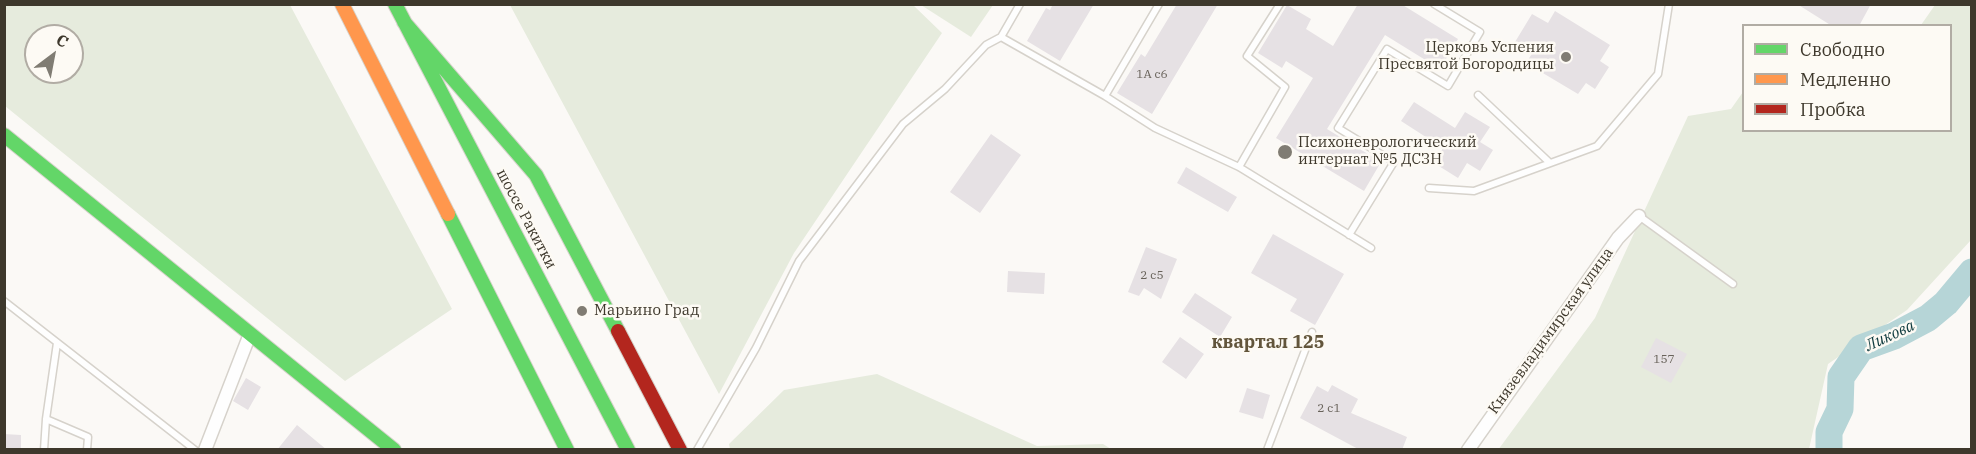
<!DOCTYPE html>
<html>
<head>
<meta charset="utf-8">
<style>
	body { margin:0 }
	#map { position:relative; width:1976px; height:454px; overflow:hidden; background:#fbf9f6; font-family:"IBM Plex Serif",serif }
	canvas { display:block }
	.frame { position:absolute; inset:0; border:6px solid #3e382c; pointer-events:none }
	.legend { position:absolute; left:1742px; top:24px; width:210px; height:108px; box-sizing:border-box; background:#fdfaf4; border:2px solid #b1aca4; margin:0; padding:8px 10px; list-style:none; font-size:18px; color:#3e382c }
	.legend li { display:flex; align-items:center; gap:12px; height:30px }
	.legend b { width:30px; border:2px solid #b1aca4 }
	.north { position:absolute; left:24px; top:24px; width:60px; height:60px; box-sizing:border-box; background:#fdfaf4; border:2px solid #b1aca4; border-radius:50%; rotate:32deg; font-size:16px; font-weight:700; line-height:24px; text-align:center; color:#3e382c }
	.north::after { content:''; display:block; margin:auto; width:21px; height:27px; background:#807c73; clip-path:polygon(50% 0,100% 100%,50% 72%,0 100%) }
</style>
</head>
<body>
<div id="map">
<canvas width="1976" height="454"></canvas>
<div class="frame"></div>
<ul class="legend">
<li><b style="height:8px;background:#63d668"></b>Свободно</li>
<li><b style="height:8px;background:#ff974d"></b>Медленно</li>
<li><b style="height:8px;background:#b3261e"></b>Пробка</li>
</ul>
<div class="north">С</div>
</div>
<script>
const context = document.querySelector('canvas').getContext('2d');
context.lineJoin = 'round';
function fillPath(path, color) {
  context.fillStyle = color;
  context.fill(path, 'evenodd');
}
function trace(path, color, width, dash) {
  context.strokeStyle = color;
  context.lineWidth = width;
  context.lineCap = dash ? 'butt' : 'round';
  context.setLineDash(dash || []);
  context.stroke(path);
}
function label(font, color, halo, rows, align = 'center') {
  context.font = font + ' "IBM Plex Serif",serif';
  context.lineWidth = 5;
  context.setLineDash([]);
  context.textBaseline = 'middle';
  context.strokeStyle = halo;
  context.fillStyle = color;
  for (const [text, x, y, turn = 0] of rows) {
    context.save();
    context.translate(x, y);
    context.rotate((+turn || 0) * Math.PI / 180);
    context.textAlign = isNaN(turn) ? turn : align;
    if (halo) context.strokeText(text, 0, 0);
    context.fillText(text, 0, 0);
    context.restore();
  }
}
fillPath(new Path2D(`
	M4,5H290L452,309L345,381L5,106ZM36,36H72V72H36Z
	M510,5H913L942,33L794,253L719,394Z
	M921,5H993L971,37Z
	M1935,5H1971V240L1907,310L1828,364L1809,449L1498,450L1595,318L1688,116L1731,109L1743,92L1744,130H1950V26L1921,25Z
	M877,374L1037,446L1103,444L1111,449H730L729,444L784,390Z`), '#e6ebdd');
trace(new Path2D(`
	M1829,450V432L1840,409L1841,377L1861,348L1894,336L1928,318L1946,303L1972,272`), '#b6d5d7', 27);
fillPath(new Path2D(`
	M1053,4H1094L1060,61L1027,41L1046,8L1050,10Z
	M1177,4H1218L1152,114L1117,93L1141,54L1145,57Z
	M1358,4H1401L1458,39L1440,69L1385,35L1327,129L1381,162L1364,191L1276,138L1313,78L1286,61L1282,68L1258,53L1287,5L1311,19L1306,29L1333,46Z
	M1797,4H1871L1859,26H1832Z
	M1555,11L1610,45L1600,61L1609,67L1595,89L1586,83L1578,94L1526,63L1533,52L1515,42L1532,14L1548,23Z
	M1414,102L1455,128L1465,112L1490,127L1480,142L1493,150L1480,171L1467,163L1458,178L1434,163L1443,148L1401,121Z
	M991,134L1021,155L980,213L950,192Z
	M1186,167L1237,197L1228,212L1177,183Z
	M1273,234L1344,274L1315,325L1290,311L1297,299L1251,273Z
	M1146,247L1177,259L1161,299L1144,288L1139,296L1128,292Z
	M1008,271L1045,273L1044,294L1007,292Z
	M1195,293L1232,317L1220,337L1182,312Z
	M1180,337L1204,354L1186,379L1162,362Z
	M1656,338L1687,354L1671,383L1641,367Z
	M246,378L261,387L248,410L233,401Z
	M1332,385L1358,399L1351,413L1407,437L1402,450H1360L1300,418L1317,386L1328,392Z
	M1247,388L1270,395L1263,419L1239,412Z
	M297,425L327,450H277Z
	M4,434L21,435V450H4Z`), '#e6e1e4');
const lane = new Path2D(`
	M1001,37L1105,96L1155,128L1239,167L1371,248
	M1478,95L1550,163
	M1105,96L1159,4
	M1239,167L1285,87L1247,56L1280,4
	M1429,188L1474,191L1597,146L1658,74L1669,4
	M1639,216L1733,284
	M1349,235L1394,162L1338,128L1387,49L1448,86L1480,32L1434,4
	M4,301L195,450
	M46,419L88,437L87,450
	M44,450L46,419L57,343
	M697,450L756,348L799,261L903,124L945,89L986,45L1001,37L1020,4
	M1267,450L1312,332`);
const street = new Path2D(`
	M205,450L250,334
	M1468,450L1618,238L1639,216`);
const fast = new Path2D(`
	M395,4L628,450
	M404,22L536,175L618,331
	M4,135L394,450
	M448,214L567,450`);
const slow = new Path2D(`
	M342,4L448,214`);
const jam = new Path2D(`
	M618,331L680,450`);
trace(lane, '#d6d2cb', 9);
trace(street, '#d6d2cb', 15);
trace(fast, '#d6d2cb', 16);
trace(slow, '#d6d2cb', 16);
trace(jam, '#d6d2cb', 16);
trace(lane, '#fefefe', 6);
trace(street, '#fefefe', 12);
trace(fast, '#63d668', 14);
trace(slow, '#ff974d', 14);
trace(jam, '#b3261e', 14);
for (const [x, y, r, color] of [
	[1566,57,6,"#807c73"],
	[1285,152,8,"#807c73"],
	[582,311,6,"#807c73"]
]) {
  const dot = new Path2D();
  dot.arc(x, y, r, 0, 2 * Math.PI);
  context.fillStyle = color;
  context.fill(dot);
  trace(dot, '#fdfaf4', 2);
}
label('12px', '#68625a', null, [
	["1А с6",1152,75],
	["2 с5",1152,276],
	["157",1664,360],
	["2 с1",1329,409]
]);
label('15px', '#3e382c', '#fdfaf4', [
	["Церковь Успения",1554,48,"right"],
	["Пресвятой Богородицы",1554,65,"right"],
	["Психоневрологический",1298,143],
	["интернат №5 ДСЗН",1298,160],
	["Марьино Град",594,311]
], 'left');
label('15px', '#3e382c', '#fdfaf4', [
	["шоссе Ракитки",526,219,62],
	["Князевладимирская улица",1551,331,-54]
]);
label('italic 16px', '#0e3a3e', '#fdfaf4', [
	["Ликова",1890,336,-25]
]);
label('bold 18px', '#62553b', '#fdfaf4', [
	["квартал 125",1268,343]
]);
</script>
</body>
</html>
